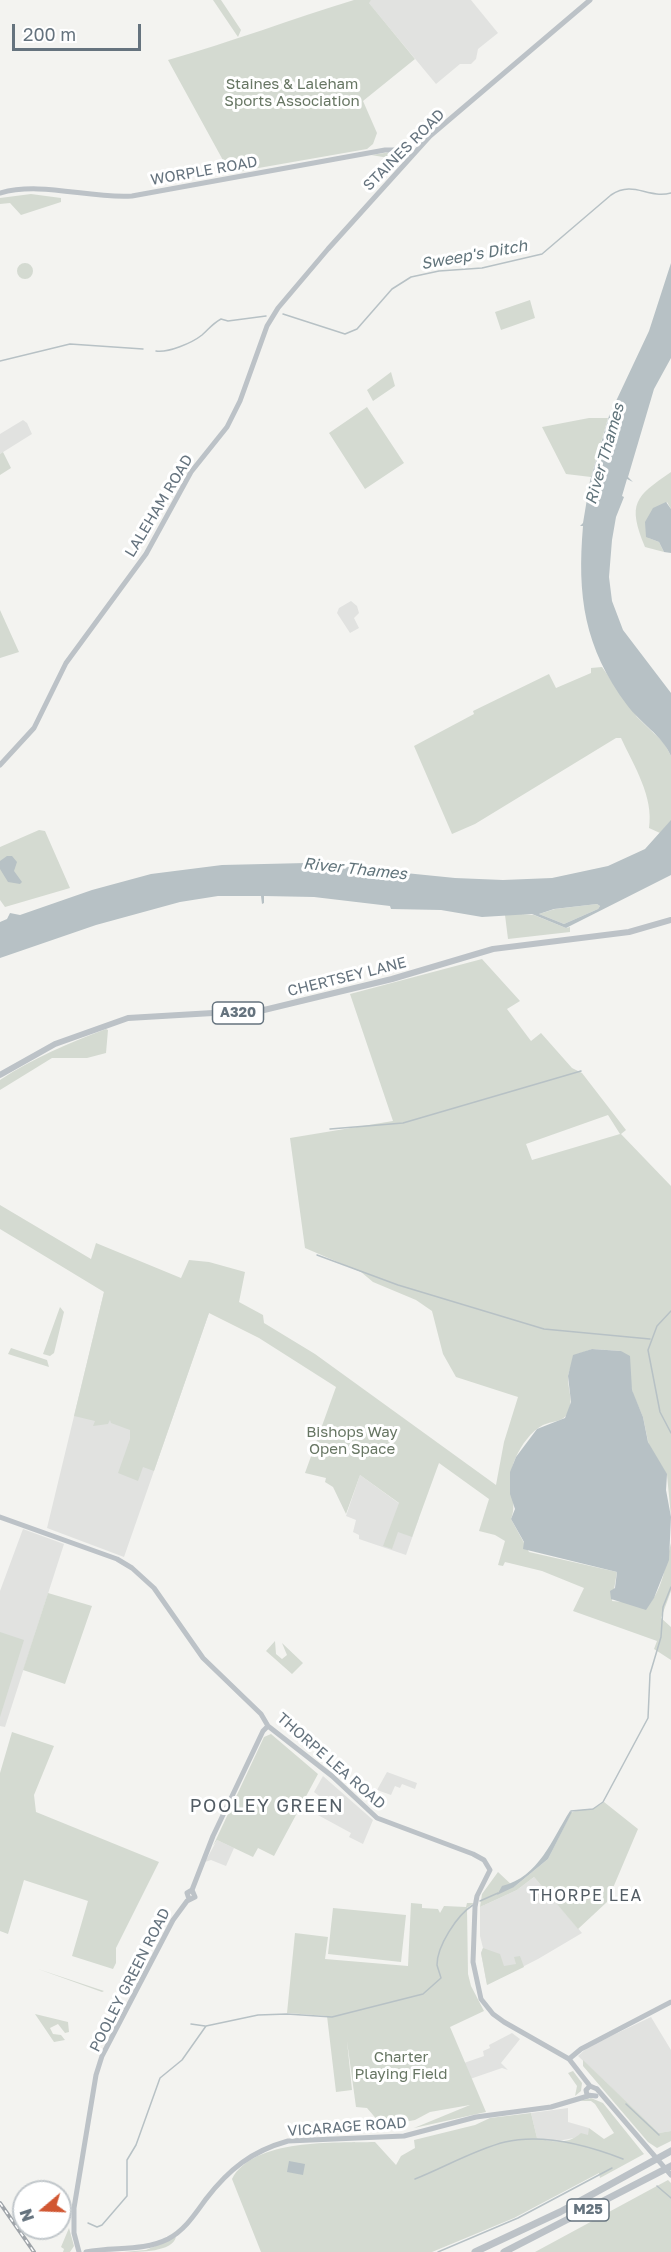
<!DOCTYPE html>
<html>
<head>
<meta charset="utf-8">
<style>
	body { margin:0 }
	#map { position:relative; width:671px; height:2252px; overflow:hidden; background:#f3f3f0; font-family:"Golos Text",sans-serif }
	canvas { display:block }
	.north { position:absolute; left:12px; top:2180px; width:60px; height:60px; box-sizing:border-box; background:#fff; border:2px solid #c1c7cb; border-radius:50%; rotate:251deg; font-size:16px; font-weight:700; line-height:24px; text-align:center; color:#65737e }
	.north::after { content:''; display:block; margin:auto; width:21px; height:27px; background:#d15732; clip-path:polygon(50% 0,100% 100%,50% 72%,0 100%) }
	.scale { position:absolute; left:12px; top:24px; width:129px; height:27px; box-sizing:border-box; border:3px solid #65737e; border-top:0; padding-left:8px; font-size:18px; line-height:21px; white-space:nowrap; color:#65737e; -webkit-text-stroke:4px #fff; paint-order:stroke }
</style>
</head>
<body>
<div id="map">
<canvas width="671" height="2252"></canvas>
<div class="north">N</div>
<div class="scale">200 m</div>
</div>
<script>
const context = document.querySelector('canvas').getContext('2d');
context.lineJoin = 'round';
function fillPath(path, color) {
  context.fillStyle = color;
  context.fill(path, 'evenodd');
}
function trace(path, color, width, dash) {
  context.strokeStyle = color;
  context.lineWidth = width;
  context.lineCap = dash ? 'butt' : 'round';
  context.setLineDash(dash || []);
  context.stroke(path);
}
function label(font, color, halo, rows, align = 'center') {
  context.font = font + ' "Golos Text",sans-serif';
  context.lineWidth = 6;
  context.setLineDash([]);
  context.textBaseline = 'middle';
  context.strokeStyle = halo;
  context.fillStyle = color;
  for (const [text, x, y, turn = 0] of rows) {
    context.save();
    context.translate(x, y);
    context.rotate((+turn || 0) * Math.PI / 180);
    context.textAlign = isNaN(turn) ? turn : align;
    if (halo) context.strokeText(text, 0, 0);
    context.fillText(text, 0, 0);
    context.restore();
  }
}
fillPath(new Path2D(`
	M371,0H471L498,33L478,49L476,59L471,64H460L436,84L368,2Z
	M23,420L27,423L32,434L0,454V434Z
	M351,601L357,606L359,613L354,618L359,628L350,633L337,613L339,608Z
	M104,1292L209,1313L124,1557L47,1528Z
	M360,1475L419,1518L406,1555L359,1539V1535L353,1532L356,1520L346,1516Z
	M23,1529L64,1544L5,1727L0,1726V1591Z
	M387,1772L417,1783L415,1789L402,1784L400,1788L395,1786L391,1795L377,1790Z
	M323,1776L373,1820L363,1844L349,1837L351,1833L305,1808L310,1799L322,1808L327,1802L314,1792Z
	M217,1840L234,1848L226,1866L211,1860L205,1862Z
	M534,1877L582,1933L538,1959L487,1985L481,1953L483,1948L480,1936V1907L517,1890Z
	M651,2017L671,2050V2131L659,2133L578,2056L588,2047Z
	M512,2033L520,2039L501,2063L508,2070L502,2068L470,2079L464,2063L484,2056L483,2051L490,2048L489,2045Z
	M568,2108V2122L589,2128V2135L553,2142L537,2138L531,2113Z`), '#e1e2e0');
fillPath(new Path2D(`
	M213,0H221L241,30L238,37Z
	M354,0H371L369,3L415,59L363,101L377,133L373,144L367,149L230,173L168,60C231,42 292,19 354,0Z
	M391,152L399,159L388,173L392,165L389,158L371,155Z
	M31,194L61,198V202L21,215L10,203L0,204V198Z
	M17 271a8 8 0 1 1 16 0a8 8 0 1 1-16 0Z
	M530,300L535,318L501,330L495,312Z
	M391,372L395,386L373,401L367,390Z
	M367,407L404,463L365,489L329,433Z
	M589,418H608L591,477L566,474L542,427Z
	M3,452L11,468L0,475V454Z
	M671,472V509L667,502L649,538L659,542L664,552L645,547C627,503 635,497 671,472Z
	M0,610L19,652L0,658Z
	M602,667L637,717L664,743L671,756V821L660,833L649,828C654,797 634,766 621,738H616L475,824L452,834L414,746L474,714L473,711L549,674L556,688L591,673V668Z
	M39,830L45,831L70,888L5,907L0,900V847Z
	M597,904L600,906L598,909L564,924L539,914L555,909Z
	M521,914L534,915L566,928L570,927V932L508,939L505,915Z
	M482,959L520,1001L507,1009L531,1041L541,1033L572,1068L582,1073L626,1130L621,1134L671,1186V1517L667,1475L649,1446L643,1417L633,1394L621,1351L592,1349L573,1356C573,1365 568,1371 568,1378C568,1388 572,1397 570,1406C567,1423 555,1420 543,1425C531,1431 521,1446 516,1457C504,1482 519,1500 511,1519L529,1552L617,1572L612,1601L649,1604C663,1589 666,1562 671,1543V1591L661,1618L671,1627V1660L654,1649L657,1641L573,1611L584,1588L542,1571L505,1562L503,1566L498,1565L505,1541L495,1535L479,1531L489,1499L439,1463L412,1537L398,1532L392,1549L383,1546L399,1503L360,1475L346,1514L333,1487L325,1482L326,1478L305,1473L336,1387L259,1338L209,1313L154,1471L143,1467L138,1481L118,1473L130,1439V1430L111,1423L110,1420L108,1424L93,1426L95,1421L74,1416L104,1292L0,1229V1205L91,1259L96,1243L181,1278L189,1260L209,1262L245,1272L239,1302L263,1315L264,1323L315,1354L496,1485L504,1442L518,1397L456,1377L443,1354L432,1311L416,1300L373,1282L361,1272L305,1248L290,1138L393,1121L350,994ZM608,1115L620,1134L532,1160L526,1144Z
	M106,1029L108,1030L106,1053L87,1058H52L0,1090V1080C33,1058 69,1043 106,1029Z
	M60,1307L64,1312L54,1353L50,1356L43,1354Z
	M11,1348L47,1360L49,1367L8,1354Z
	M48,1593L92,1606L65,1684L23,1670Z
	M0,1632L24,1640L0,1717Z
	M275,1641L276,1654L282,1659L287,1655L282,1643L303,1663L292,1674L266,1651Z
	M12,1732L54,1746L34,1795L36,1812L159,1862L116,1948V1963L113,1969L72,1956L88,1901L24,1880L8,1934L0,1931V1773Z
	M271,1734L318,1774L274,1856L258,1848L253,1857L217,1840L213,1846L264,1737Z
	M604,1802L638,1829L607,1902L578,1929L534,1877L517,1890L480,1907L482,1894L498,1872L514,1887L548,1859L571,1813C585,1806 586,1815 604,1802Z
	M411,1903L422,1904V1908L438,1909L440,1913L444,1906L466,1907L467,1903H474L467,1908L468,1974L471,1986L484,2011L450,2027L486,2112L414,2128L470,2105L430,2112L415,2120L399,2123L379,2122L367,2108L356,2107L347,2041L352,2090L336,2092L327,2016L287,2013L295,1933L328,1937L325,1959L408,1966Z
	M333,1908L406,1915L401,1962L328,1954Z
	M483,1948L500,1954L504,1966L516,1964L514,1957L520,1956L524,1967L487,1985L481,1953Z
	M38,1969L104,1991L102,1992Z
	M35,2014L68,2022L69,2032L65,2033L58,2024L50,2028L53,2034L61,2035L65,2040L54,2042Z
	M583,2060L659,2133L671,2131V2141L657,2148L648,2142L583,2066Z
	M573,2071L582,2083L581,2091L575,2096L577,2086L568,2073Z
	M591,2098L603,2103L644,2154L600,2178L599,2173L514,2218L432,2252H261L232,2179C253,2138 336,2143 375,2142L396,2165L401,2156L415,2148L414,2140L475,2125L490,2118L531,2113L537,2138C552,2142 568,2145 581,2133L588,2135L589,2128L604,2139L614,2133L595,2104L591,2101H580Z
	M668,2180L671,2183V2252H535Z
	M69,2228L74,2246L70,2252H63L64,2249L61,2247Z
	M176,2237C172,2252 141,2252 124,2252L146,2250Z`), '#d4dad1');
fillPath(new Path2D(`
	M671,263V358L654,389L628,477L633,482L627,479L622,496L624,497L616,517L612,540L609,577L612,601L623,630L671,693V756C662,735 640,723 627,705C584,647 577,596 583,526H580L583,523L590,481L609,416L649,331Z
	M666,502L671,509V553L664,552L659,542L646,537L645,522L653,508Z
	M671,820V875L566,928L532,914L482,917L441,910L391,909L390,906L314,897L264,896V903L262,904L261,896H218L180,902L96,925L0,958V922L7,919L10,913L20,915L92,890L151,874L222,865L306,863L455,878L503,880L552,878L608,866L645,849ZM597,904L600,906L598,909L564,924L539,914L554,909Z
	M7,856H12L17,862L14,871L22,882L20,884L8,882L0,869V861Z
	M592,1349L621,1351L630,1356L632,1390L643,1417L648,1442L667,1474L666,1490L671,1517L669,1560L654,1598L646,1610L611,1599L610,1591L615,1588L617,1572L523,1549L524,1542L511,1519L515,1509L510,1494V1472L516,1457L537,1429L565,1418L571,1402L568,1376L573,1355Z
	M570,1811L572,1812L548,1859L514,1887L497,1895L502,1886C539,1877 552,1839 570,1811Z
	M289,2161L305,2164L303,2175L287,2172Z`), '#b7c1c5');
trace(new Path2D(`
	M283,314L345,334L357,329L392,289L411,277L439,271L482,268L542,254L611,195C634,180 647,199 671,193
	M156,351C168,353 192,343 202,335C209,329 212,324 221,319L228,321L266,316
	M0,361L70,344L143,349
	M330,1129L403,1123L581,1071
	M317,1255L398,1285L544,1329L650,1339
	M671,1311L657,1326L648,1350L660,1412L671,1433
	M571,1811L593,1809L603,1802L648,1718L650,1674L661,1637L663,1607L671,1587
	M480,1901L498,1893
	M191,2024L205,2026
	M626,2104L659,2135
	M415,2179C443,2168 476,2149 505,2142C544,2133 587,2145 623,2159
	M657,2186L671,2198
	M88,2223L97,2227L102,2225L127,2196V2160L136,2145L160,2078L182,2060L206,2026L258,2015L287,2014L332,2017L423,1994L441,1978C440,1974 438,1969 437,1965C437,1946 457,1915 473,1905
	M438,2252L518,2218L612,2168`), '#b7c1c5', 1.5);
trace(new Path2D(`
	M0,193C42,181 89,199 132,196L385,150H395L408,159
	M0,765L34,728L66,663L146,554L191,472L227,427L240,401L267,326L278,308L328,249L430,136L590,0
	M0,1517L117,1559L132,1568L154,1588L203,1658L261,1714L268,1726L332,1776L377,1818L473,1854L484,1860L490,1870L477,1896L475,1907L473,1962L481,1999L493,2014L504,2022L569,2059
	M189,1899L187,1893L192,1890L213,1836L263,1731L268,1726
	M569,2059L581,2049L671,2002
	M569,2059L590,2086L597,2089
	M590,2086L586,2090L587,2095L596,2096
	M597,2089L671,2175
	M79,2252L74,2233V2208L96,2075L102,2056L173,1920L187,1901L195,1897L192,1890
	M86,2252C113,2246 142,2252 168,2239C185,2230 195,2214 206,2199C229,2169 252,2151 288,2141L404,2136L476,2117L551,2107L588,2096`), '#bcc2c7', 5);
trace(new Path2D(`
	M0,1075L55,1044L128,1018L264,1010L392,979L493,949L629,932L671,920`), '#bcc2c7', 6);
trace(new Path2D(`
	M475,2252L560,2212L671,2151
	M504,2252L671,2166`), '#bcc2c7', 7);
const rail = new Path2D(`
	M0,2203L34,2252`);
trace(rail, '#9fa4a9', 4);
trace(rail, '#fff', 1.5, [4.5]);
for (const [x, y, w] of [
	[238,1013,51],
	[588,2210,42]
]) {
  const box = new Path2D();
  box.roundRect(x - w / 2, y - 11, w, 22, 4.5);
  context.fillStyle = '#fff';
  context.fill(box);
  trace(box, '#65737e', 1.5);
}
label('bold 14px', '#65737e', null, [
	["A320",238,1013],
	["M25",588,2210]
]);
label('15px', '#677663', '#fff', [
	["Staines & Laleham",292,84],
	["Sports Association",292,101],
	["Bishops Way",352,1432],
	["Open Space",352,1449],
	["Charter",401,2057],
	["Playing Field",401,2074]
]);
label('15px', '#65737e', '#fff', [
	["STAINES ROAD",404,150,-45],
	["WORPLE ROAD",204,171,-10],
	["LALEHAM ROAD",159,506,-59],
	["CHERTSEY LANE",347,977,-14],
	["THORPE LEA ROAD",331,1761,41],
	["POOLEY GREEN ROAD",130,1980,-63],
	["VICARAGE ROAD",347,2127,-4]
]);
label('italic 16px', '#61747b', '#fff', [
	["Sweep's Ditch",474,255,-10],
	["River Thames",605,454,-74],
	["River Thames",355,869,6]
]);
context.letterSpacing = '1.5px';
label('16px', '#525c64', '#fff', [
	["THORPE LEA",586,1896]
]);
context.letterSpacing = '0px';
context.letterSpacing = '1.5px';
label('18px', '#525c64', '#fff', [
	["POOLEY GREEN",267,1806]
]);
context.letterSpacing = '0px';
</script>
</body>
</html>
